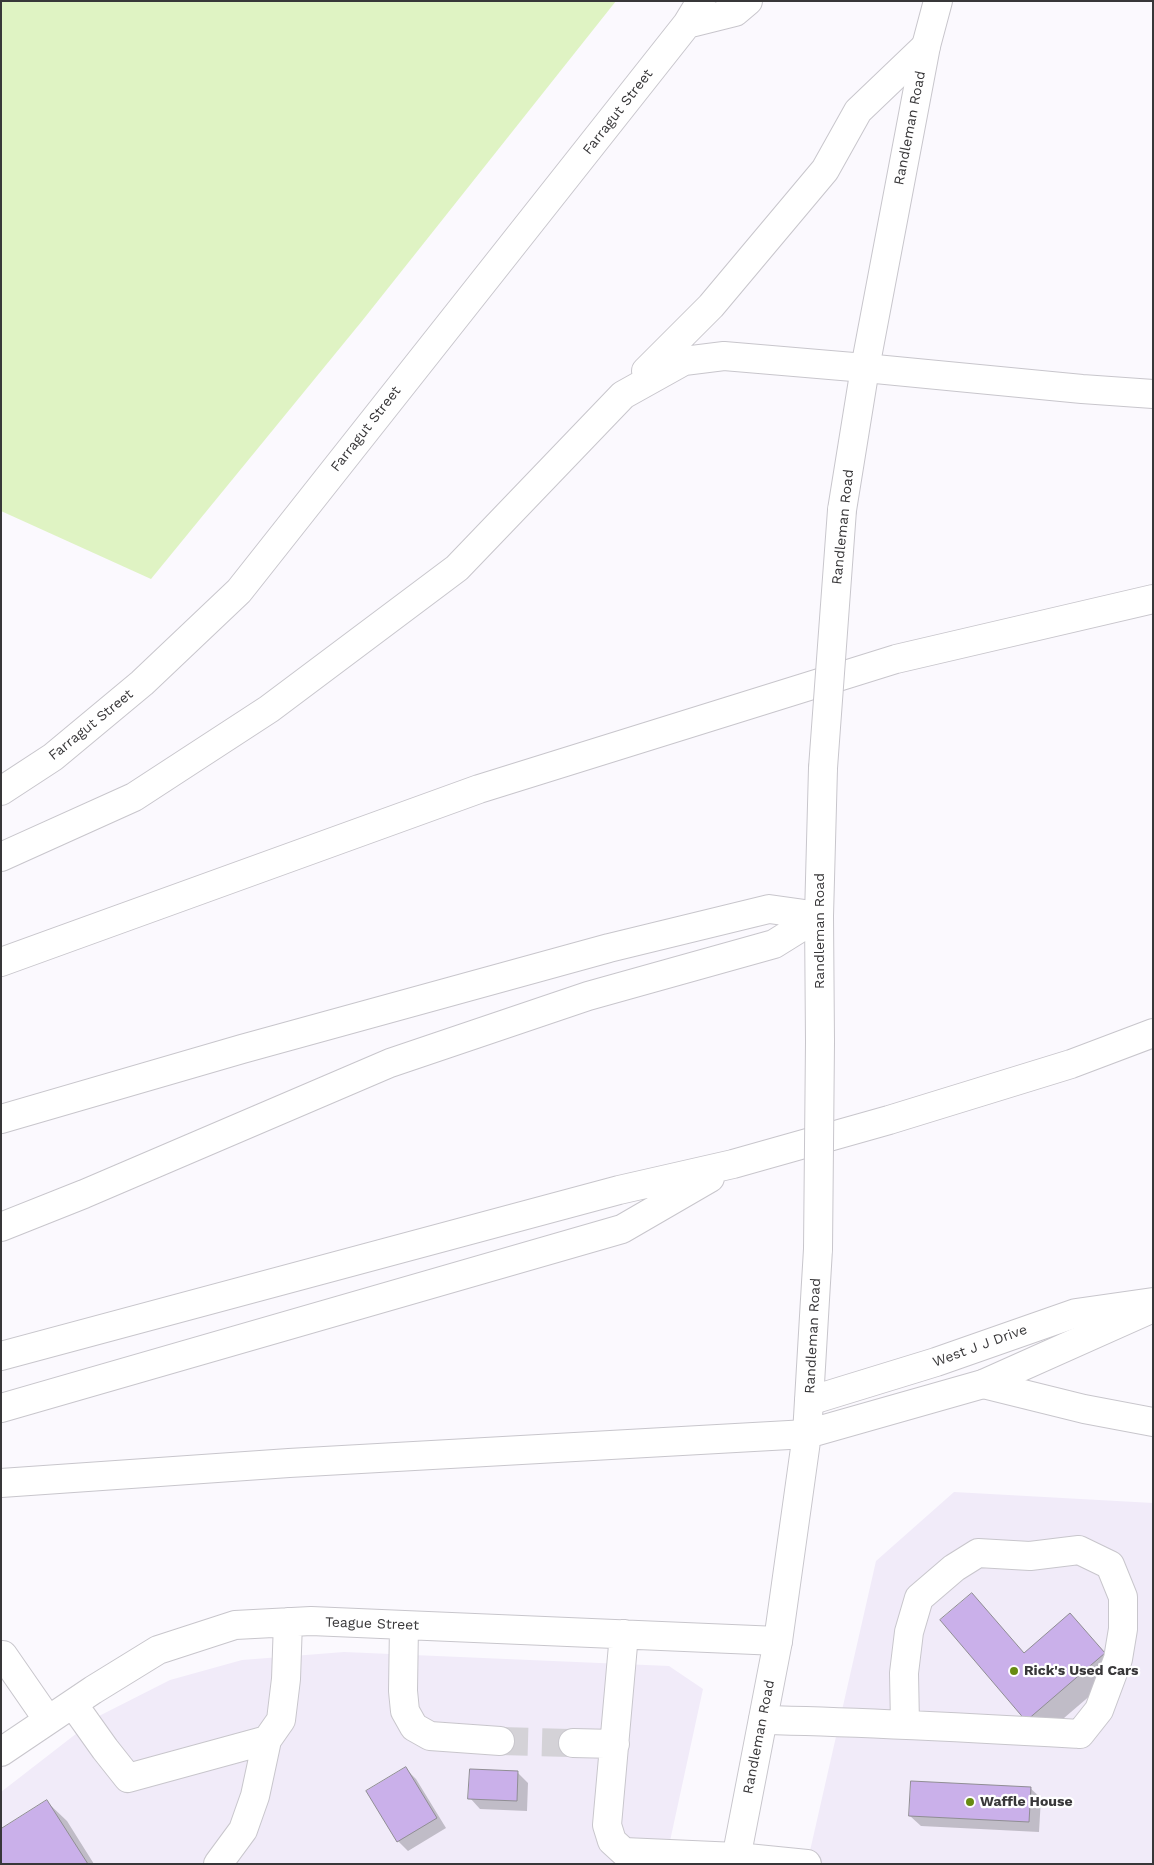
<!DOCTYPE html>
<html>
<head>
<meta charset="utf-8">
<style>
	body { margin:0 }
	#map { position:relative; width:1154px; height:1865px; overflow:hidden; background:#fbf9fe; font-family:"Work Sans",sans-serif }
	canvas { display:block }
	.frame { position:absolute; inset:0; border:2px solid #383739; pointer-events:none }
</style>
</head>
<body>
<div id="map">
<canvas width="1154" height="1865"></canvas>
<div class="frame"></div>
</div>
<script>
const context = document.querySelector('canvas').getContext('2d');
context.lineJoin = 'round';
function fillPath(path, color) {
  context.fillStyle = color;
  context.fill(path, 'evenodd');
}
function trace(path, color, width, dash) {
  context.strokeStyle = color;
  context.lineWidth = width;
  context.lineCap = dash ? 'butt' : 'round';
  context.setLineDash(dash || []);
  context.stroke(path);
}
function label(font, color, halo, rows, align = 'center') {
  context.font = font + ' "Work Sans",sans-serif';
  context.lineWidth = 4.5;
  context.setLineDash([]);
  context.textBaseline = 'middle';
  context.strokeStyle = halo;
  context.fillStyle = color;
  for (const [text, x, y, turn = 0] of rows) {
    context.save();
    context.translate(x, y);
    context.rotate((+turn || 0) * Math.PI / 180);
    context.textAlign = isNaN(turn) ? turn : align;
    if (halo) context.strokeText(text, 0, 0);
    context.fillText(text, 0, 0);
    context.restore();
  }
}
fillPath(new Path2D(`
	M954,1492L1153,1503V1864H807L876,1561Z
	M344,1652L669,1666L703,1689L665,1864H1V1792L99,1716L170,1680L242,1660Z`), '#f1ebf9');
fillPath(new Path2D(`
	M1,1H616L362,321L151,579L1,511Z`), '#dff3c3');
fillPath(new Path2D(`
	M1070,1615L1120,1670L1043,1736L1027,1720L1025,1654Z
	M406,1769L416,1779L446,1828L408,1851L398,1841Z
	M518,1773L528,1783L527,1811L480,1809L470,1798Z
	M1030,1788L1041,1798L1039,1832L921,1826L910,1816Z
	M46,1801L67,1821L94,1864H1Z`), '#0003');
const building = new Path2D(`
	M972,1593L1024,1653L1070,1613L1105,1653L1026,1721L940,1620Z
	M406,1767L437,1818L397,1842L366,1791Z
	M470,1769L518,1771L517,1801L468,1799Z
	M911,1781L1031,1787L1029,1822L909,1816Z
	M47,1800L88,1864H1V1829Z`);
fillPath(building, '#cab0ea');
trace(building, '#908e94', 1);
trace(new Path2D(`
	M500,1741L573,1743`), '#d4d2d7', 28, [28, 14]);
const minor = new Path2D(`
	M687,24L735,12L748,1
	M1,791L53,757L142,683L239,591L687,24L701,1
	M983,1384L1084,1409L1153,1422
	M809,1401L936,1362L1076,1313L1153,1302
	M404,1625L403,1691L405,1711L414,1727L430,1736L500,1741
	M624,1634L607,1825L612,1841L624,1852L737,1857L807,1864
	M1,1656L3,1655L48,1720
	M73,1704L105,1749L128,1778L267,1740L281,1720L286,1679L288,1622
	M763,1720C869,1722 974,1728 1080,1734L1099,1710L1118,1659L1123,1629V1597L1110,1565L1079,1550L1030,1556L978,1553L954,1568L919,1598L909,1632L904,1673L905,1724
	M573,1743L615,1744
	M1,1752L93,1690L158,1650L235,1625L311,1621L778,1641
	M218,1864L243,1830L255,1796L267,1740`);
const major = new Path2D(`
	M842,510L865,368L926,46L938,1
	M820,1042L819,916L823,768
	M807,1434L983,1384L1153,1308
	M735,1864L778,1641L807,1434L818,1249`);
const highway = new Path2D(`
	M646,371L711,306L825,170L858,111L926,46
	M1,857L134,797L269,709L457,568L623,395L684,361L724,356L865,368L1082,389L1153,394
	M1,962L479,789L896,659L1153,599
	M1,1119L242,1049L609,948L769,909L819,916
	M1,1227L84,1194L390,1063L588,996L774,944L819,916
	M1,1356L619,1190L733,1164L889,1120L1071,1064L1153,1033
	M1,1408L622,1229L710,1178
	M1,1483L289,1463L807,1434`);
trace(minor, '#c8c6cc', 30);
trace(major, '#c8c6cc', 30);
trace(highway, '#c8c6cc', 30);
trace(minor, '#fff', 28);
trace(major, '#fff', 28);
trace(highway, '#fff', 28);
const majorBridge = new Path2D(`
	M823,768L842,510
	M818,1249L820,1042`);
trace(majorBridge, '#c8c6cc', 30, []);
trace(majorBridge, '#fff', 28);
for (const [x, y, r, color] of [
	[1014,1671,5,"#678b12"],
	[970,1802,5,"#678b12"]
]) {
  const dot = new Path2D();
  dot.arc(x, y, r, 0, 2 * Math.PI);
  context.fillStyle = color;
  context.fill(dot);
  trace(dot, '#fff', 2);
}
label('14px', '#383739', '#fff', [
	["Farragut Street",618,112,-52],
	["Randleman Road",910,128,-79],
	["Farragut Street",366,429,-52],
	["Randleman Road",843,527,-84],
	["Farragut Street",91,725,-39],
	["Randleman Road",820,931,-90],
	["Randleman Road",813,1336,-87],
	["West J J Drive",980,1346,-20],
	["Teague Street",372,1624,2],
	["Randleman Road",759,1737,-79]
]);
label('bold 14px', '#383739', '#fff', [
	["Rick's Used Cars",1024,1671],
	["Waffle House",980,1802]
], 'left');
</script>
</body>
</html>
